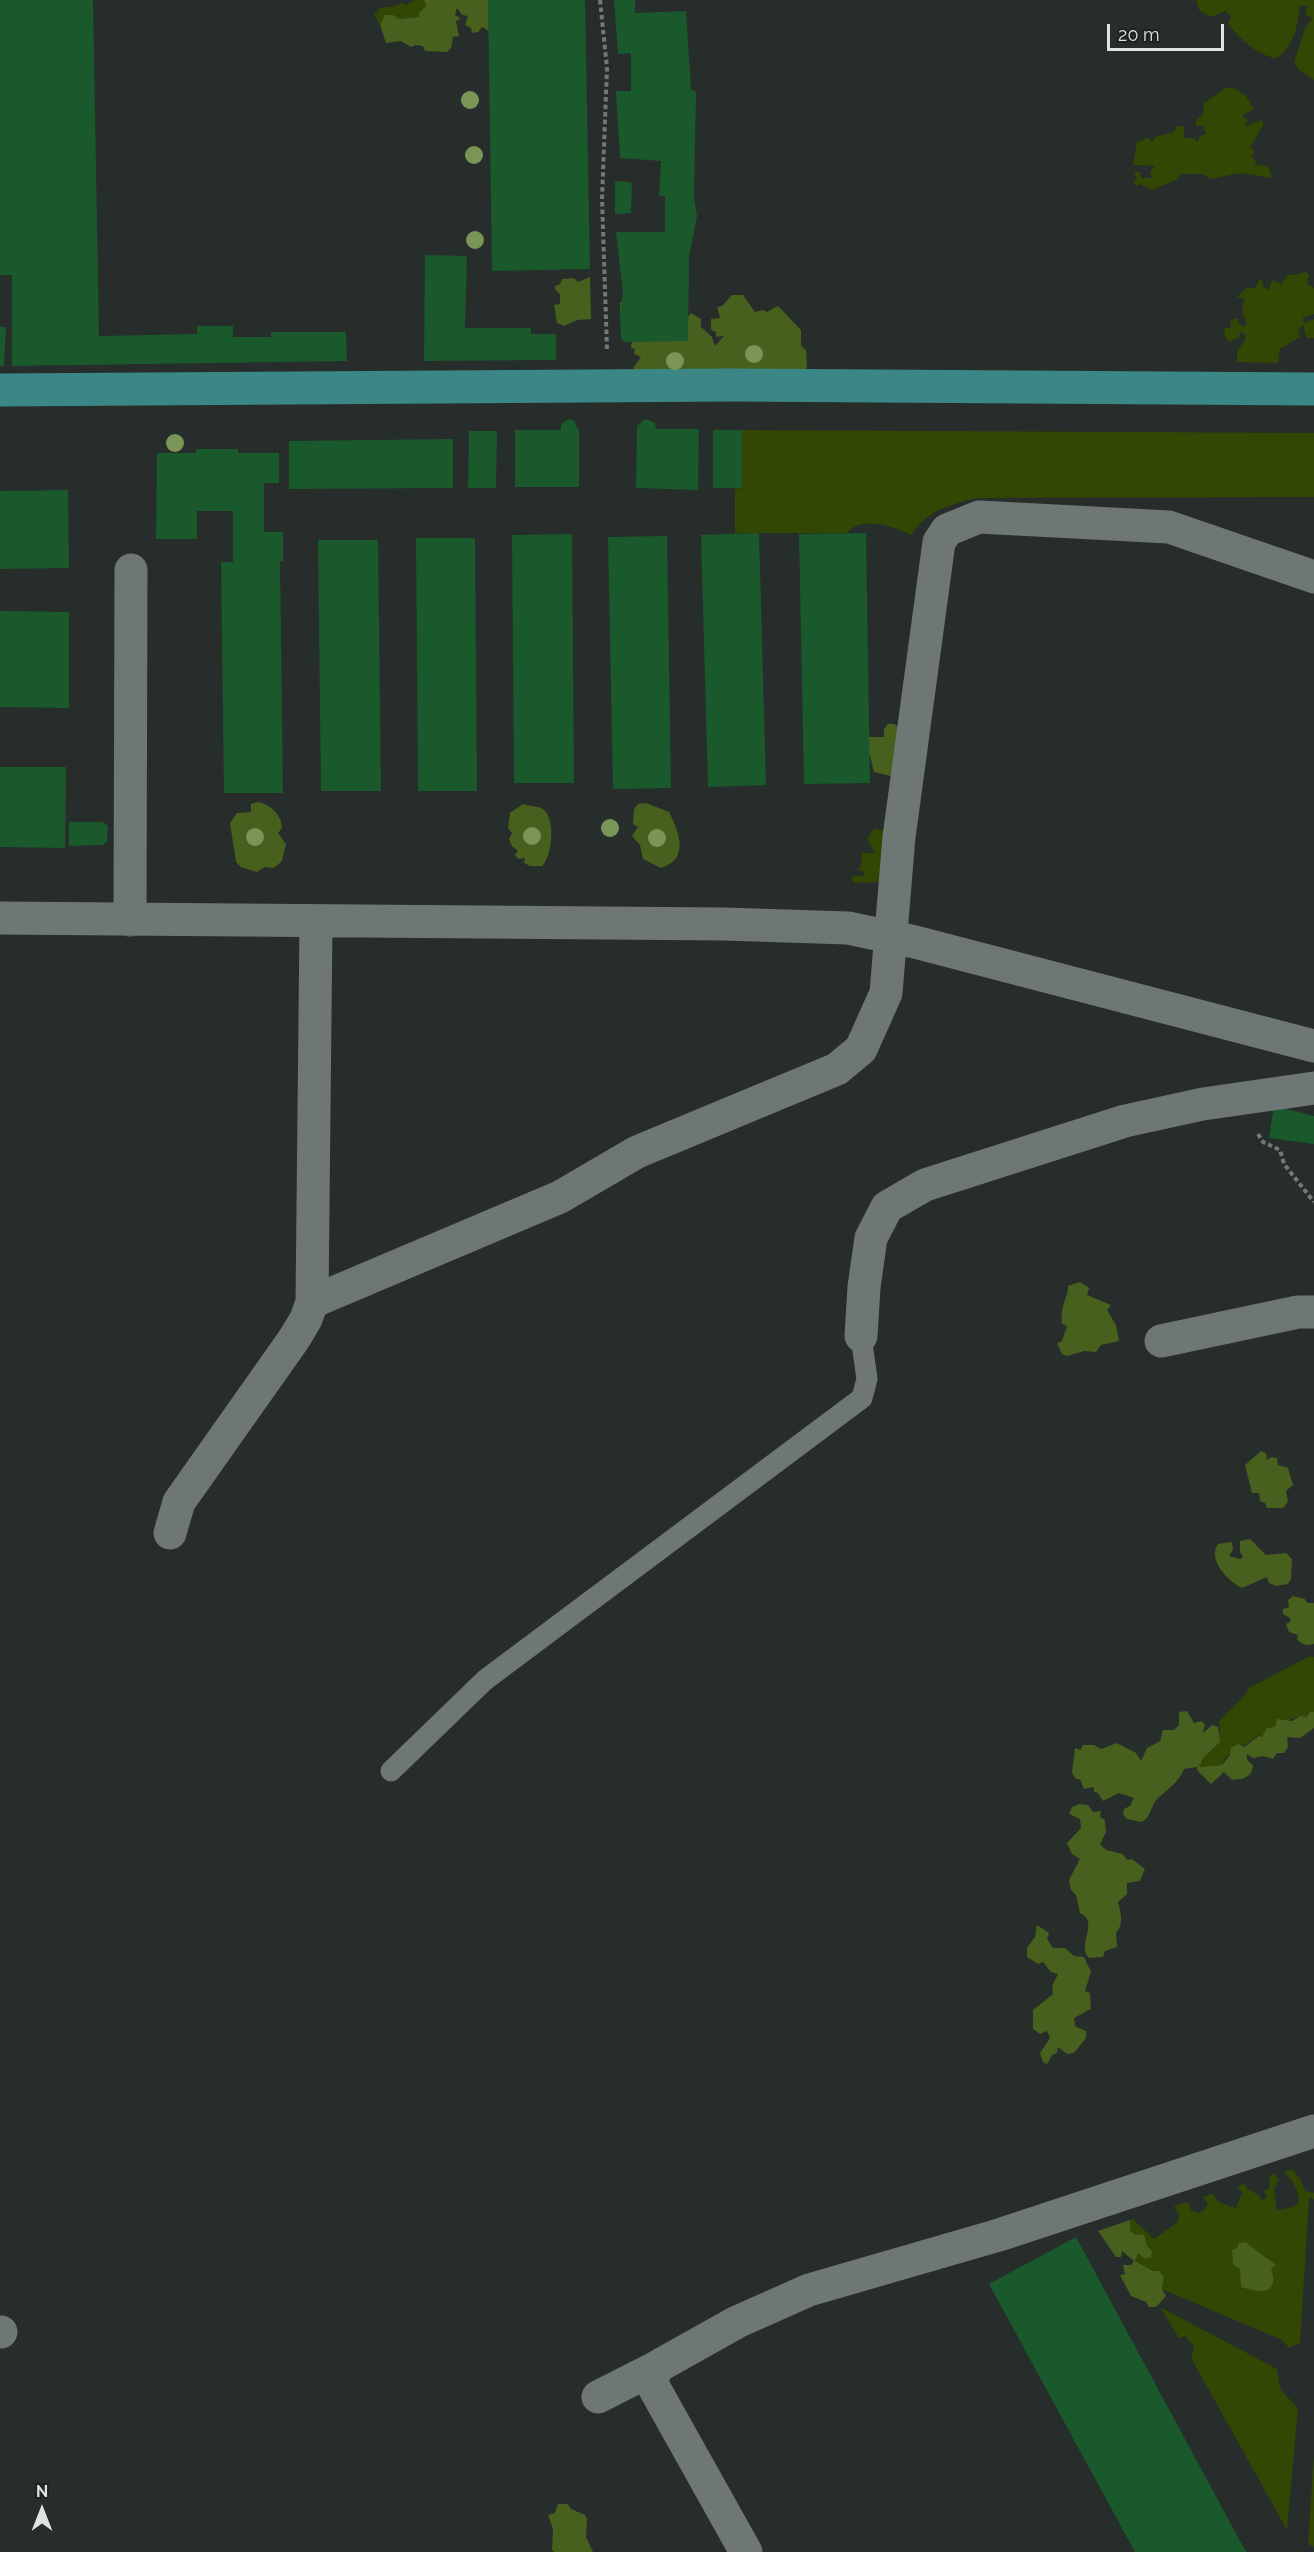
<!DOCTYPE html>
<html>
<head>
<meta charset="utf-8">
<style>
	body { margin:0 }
	#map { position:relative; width:1314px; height:2552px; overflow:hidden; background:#262d2b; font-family:Raleway,sans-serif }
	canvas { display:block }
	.north { position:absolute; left:12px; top:2480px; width:60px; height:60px; -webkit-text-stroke:4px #1d2321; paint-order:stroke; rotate:0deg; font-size:16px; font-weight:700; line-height:24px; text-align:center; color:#dfe3e1 }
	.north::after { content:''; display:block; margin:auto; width:21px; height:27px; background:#dfe3e1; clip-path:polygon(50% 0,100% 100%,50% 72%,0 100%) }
	.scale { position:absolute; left:1107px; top:24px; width:117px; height:27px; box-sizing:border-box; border:3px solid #dfe3e1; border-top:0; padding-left:8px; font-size:18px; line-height:21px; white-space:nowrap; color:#dfe3e1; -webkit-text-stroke:4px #1d2321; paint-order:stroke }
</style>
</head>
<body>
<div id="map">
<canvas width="1314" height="2552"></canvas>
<div class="north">N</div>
<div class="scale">20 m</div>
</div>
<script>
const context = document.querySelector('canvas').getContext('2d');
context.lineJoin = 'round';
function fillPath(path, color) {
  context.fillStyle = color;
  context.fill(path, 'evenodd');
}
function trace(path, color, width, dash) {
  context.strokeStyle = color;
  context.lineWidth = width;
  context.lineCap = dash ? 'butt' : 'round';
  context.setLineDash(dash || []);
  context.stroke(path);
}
fillPath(new Path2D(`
	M414,0H424L426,6L419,13V17L382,20L380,25L374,15L380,8L397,6L401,2L406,5Z
	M1196,0H1314V80L1298,69L1294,62L1305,29L1312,18L1306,15L1307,6L1300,5C1298,25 1294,48 1276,58C1258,56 1239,38 1228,24L1231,16L1225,11L1211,17L1199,10Z
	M1233,87L1246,96L1254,109L1242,115L1248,120L1245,127L1261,120L1264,124L1250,147L1255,151L1251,157L1256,161L1255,166L1261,164L1269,168L1272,178L1241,173L1210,179L1202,174H1181L1178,179L1152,190L1140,184L1136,186L1134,182L1137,177L1133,172H1140L1141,178H1152L1150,172L1155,166L1133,165L1137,142L1148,138L1152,142L1155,137L1174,132L1177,126H1184V138H1194L1197,142L1200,136L1206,134L1203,126H1196L1195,122L1203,114L1204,103L1225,88Z
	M1305,271L1309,275L1307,284L1314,288V314L1303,317L1304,323L1314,319V338H1306L1303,324L1298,331L1300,337L1280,349L1278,363L1237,362V351L1245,340V334L1240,332L1239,338L1228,342L1224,333L1225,328H1230L1231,320L1237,318L1240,325L1245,326L1247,323L1242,313L1244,299L1237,297L1247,287L1255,289L1259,280L1263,281V287L1269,290L1272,280L1281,284L1288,275L1301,274Z
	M742,430L1314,433V497L977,498C949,505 928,510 911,535C894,527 861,515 847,533H735V489L742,488Z
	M874,829L887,831L880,882L854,883L851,877L864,875L865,872L859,870L862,861L861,853H875L867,839Z
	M1308,1657H1314V1712L1310,1711L1307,1717C1293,1714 1273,1729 1262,1737L1258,1736L1225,1758L1222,1765L1198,1767L1209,1751L1215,1748L1220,1732L1219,1721L1246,1694L1249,1688Z
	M1292,2169L1301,2180L1305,2191L1314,2193V2200L1311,2197L1309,2200L1300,2343L1289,2348L1282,2340L1162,2289L1164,2276L1159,2271H1153L1135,2261C1139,2251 1138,2238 1130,2230V2220L1133,2219L1154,2239L1178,2222L1179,2214L1174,2206L1188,2202L1191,2210L1199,2213L1205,2209L1208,2203L1203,2197L1213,2194L1220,2203L1236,2208L1242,2193L1237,2186L1245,2184L1247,2189L1259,2195L1262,2201L1267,2197L1264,2191L1269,2189L1270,2176L1274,2174L1279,2180L1274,2189L1277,2210L1293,2207L1299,2202C1298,2189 1293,2179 1283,2172Z
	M1160,2307L1277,2369L1280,2389L1298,2408L1287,2530L1191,2358L1194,2346L1185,2336L1179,2338Z
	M1314,2453V2547L1308,2544Z`), '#314703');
fillPath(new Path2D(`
	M424,0H488L489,31L482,27L478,32L472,33L471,28L465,25L468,16L462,15L457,8L455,15L461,19L456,21L459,36L453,37L451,48L447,52L425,51L423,46L416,45L411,47L401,41L386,43L380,25L385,15H393L399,19L419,17V13L426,6Z
	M590,277L591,319L577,320L564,326L557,323L554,305L560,304V294L555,289V286L560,284L562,279L574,278L578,282Z
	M732,295H743L755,312L763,310L767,312L778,306C786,314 793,322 801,330V346L806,350L807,368L801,372L673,402L633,368L641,357L634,354L635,349L631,348L632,340L627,319L620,314V303L627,299L687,318L691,313L701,319V327L712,337L715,346L724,336L716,337V332L711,330V319L720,318L717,307L722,306Z
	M888,724H894L899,727L895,777L874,772L870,755H865L869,737H884V729Z
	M257,802C269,803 282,815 282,828L278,833L286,844L282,861L274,868L265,867L257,872L241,867L236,862L230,823L237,813L251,812V804Z
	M646,803L669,812C679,832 690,859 661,868L643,859L640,845L632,836L638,827L633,824L634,809L638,804Z
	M523,804C529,806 536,806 541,808C557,815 552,857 542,866H530L524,863L525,858L518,859L515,855L518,851L512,846L509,839L512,833L508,828L510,813Z
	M1080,1282L1089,1288L1087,1295L1111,1305L1107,1310L1116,1325L1119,1341L1101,1345L1096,1352L1084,1351L1067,1356L1062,1354L1057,1343L1062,1341L1067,1326L1062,1324C1060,1305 1069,1295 1068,1286Z
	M1261,1451L1266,1453L1267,1460L1271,1457L1277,1458L1278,1465L1288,1468L1293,1485L1286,1491L1288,1502L1283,1508H1267L1265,1503L1260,1501L1259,1493H1252L1245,1465Z
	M1250,1539L1266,1555L1286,1553L1292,1559L1291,1579L1288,1584L1276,1586L1269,1583L1267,1577L1242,1588C1228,1581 1207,1560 1218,1544L1232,1542L1233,1550L1229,1556L1240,1559L1243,1557L1240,1552V1541Z
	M1293,1596L1305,1599L1307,1603H1314V1644C1307,1646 1302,1645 1297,1639L1298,1635L1289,1632L1286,1624L1291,1621L1289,1617L1283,1614V1609L1289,1607L1288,1600Z
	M1187,1711L1194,1723L1201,1721L1205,1724L1203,1733L1212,1725L1218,1727L1220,1742L1204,1757L1199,1767L1222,1765L1230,1755L1231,1748L1238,1744L1244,1747L1259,1736L1262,1737L1267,1728L1275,1727L1277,1719L1292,1721L1300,1716L1307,1717L1310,1711L1314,1712V1728L1300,1738L1287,1737L1288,1747L1284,1753H1277L1273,1759L1263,1756L1253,1758L1247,1754V1760L1253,1765C1252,1778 1243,1779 1232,1780L1224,1772L1211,1784L1197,1770V1767L1184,1769C1178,1783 1168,1789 1158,1798C1151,1805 1151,1817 1142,1822L1127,1819L1123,1815L1124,1809L1130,1806L1134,1798L1119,1793L1103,1801L1098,1793L1094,1792V1787L1084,1789L1080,1779H1076L1072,1773L1075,1748L1081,1750L1083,1745H1094L1101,1749L1117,1743L1136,1753L1141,1761L1147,1748L1160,1741L1163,1730H1174L1179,1725V1712Z
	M1079,1804L1088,1805L1093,1812L1101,1811L1100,1817L1105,1820L1106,1832L1100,1844L1106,1850L1123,1854L1127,1860L1132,1859L1145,1869L1140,1881L1127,1883V1894L1118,1902C1121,1913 1124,1924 1116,1933L1117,1947L1105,1951L1103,1957L1089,1958C1076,1944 1100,1922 1080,1913L1076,1895L1071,1890L1069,1880L1080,1859L1072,1854L1067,1843L1081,1828L1080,1819L1069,1814L1072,1807Z
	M1037,1925L1049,1933L1047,1939L1053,1948H1065L1074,1956L1084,1957L1091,1972L1085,1991L1090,1993L1091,2009L1074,2018L1075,2026L1086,2031V2038L1074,2053L1067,2054L1058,2047L1057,2053L1052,2055L1047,2064L1043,2062L1040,2053L1050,2038L1047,2031L1040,2034L1033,2029V2010L1053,1994L1052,1986L1058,1974L1051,1972L1043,1962L1038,1964L1027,1957V1948L1035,1937Z
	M1130,2220V2230L1134,2234L1144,2235L1147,2246L1152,2251L1151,2257L1145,2259L1138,2253L1135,2261L1153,2271H1159L1164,2276L1162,2289L1166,2296L1156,2307H1149L1146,2302L1131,2296L1120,2275L1125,2274L1123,2265H1131L1134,2261L1122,2251L1121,2257H1116L1098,2231Z
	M1245,2242L1276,2265L1271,2269C1280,2296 1259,2293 1241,2287L1240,2269L1233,2264L1232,2250L1237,2248L1239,2243Z
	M558,2504H568L571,2509L585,2515L587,2519L586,2537L593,2552H554L552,2550L553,2529L548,2515L555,2513Z`), '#47601d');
fillPath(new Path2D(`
	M0,0H93L99,336L197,334V326H233V337H271V332H346L347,361L12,366V275H0Z
	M488,0H585L590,269L492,271Z
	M614,0H635V13L686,11L691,89L696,92L694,197L697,216L689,257L688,341L625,342L621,339L620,314L623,293L616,232H665V196H659L661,161L620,158L616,91H631V53L618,54Z
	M624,181L632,183L631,213L615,214V182Z
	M425,255L467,256L465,328H531V334H556V360L424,361Z
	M0,327H6L4,366H0Z
	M569,419L574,421L579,431V487H515V430H561V424Z
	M645,419L655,423L656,429H699L698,490L636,488L637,426Z
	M713,430H742V488H713Z
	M469,431H497L496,488H468Z
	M453,439V488L289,489V441Z
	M196,449H238V453H279V483H264V532H283V561H280L283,793H224L221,562H233V511H197V539H156L157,453H196Z
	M68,490L69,568L0,569V491Z
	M759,533L766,785L708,787L701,535Z
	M866,533L870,783L804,784L799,534Z
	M572,534L574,783H514L512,535Z
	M667,536L671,788L613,789L608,537Z
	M416,538H475L477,791H418Z
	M318,540H378L381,791H321Z
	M0,611L69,612V708L0,707Z
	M0,767H66L65,848L0,847Z
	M69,822H102L108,826L107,842L103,845L69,846Z
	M1274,1106L1314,1116V1144L1269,1138Z
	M1076,2237L1246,2552H1135L989,2284Z`), '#19592c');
trace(new Path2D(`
	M600,0L607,68L602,199L607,350
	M1258,1134L1263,1142L1280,1150L1284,1164L1314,1202`), '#737977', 4, [4.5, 3]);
trace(new Path2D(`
	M391,1771L485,1680L862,1398L867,1379L861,1336`), '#6f7774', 21);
trace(new Path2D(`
	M0,918L724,924L848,928L915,942L1314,1046
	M130,920L131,570
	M312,1302L560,1197L637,1152L837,1069L861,1049L886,993L899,837L939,542L947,530L979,517L1169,527L1314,577
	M861,1336L864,1287L871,1238L887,1207L925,1185L1125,1121L1203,1104L1314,1088
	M1161,1341L1298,1312H1314
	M170,1533L179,1502L294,1339L306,1319L312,1302L316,921
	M0,2332H1
	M598,2397L655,2368
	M746,2552L652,2384L655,2368L737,2322L809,2290L999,2235L1314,2131`), '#6f7774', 33);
trace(new Path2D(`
	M0,390L732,385L1314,389`), '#3a8785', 33);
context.fillStyle = '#799656';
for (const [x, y] of [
	[470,100],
	[474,155],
	[475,240],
	[754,354],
	[675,361],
	[175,443],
	[610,828],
	[532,836],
	[255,837],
	[657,838]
]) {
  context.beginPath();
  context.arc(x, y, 9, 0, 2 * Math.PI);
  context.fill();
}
</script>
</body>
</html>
